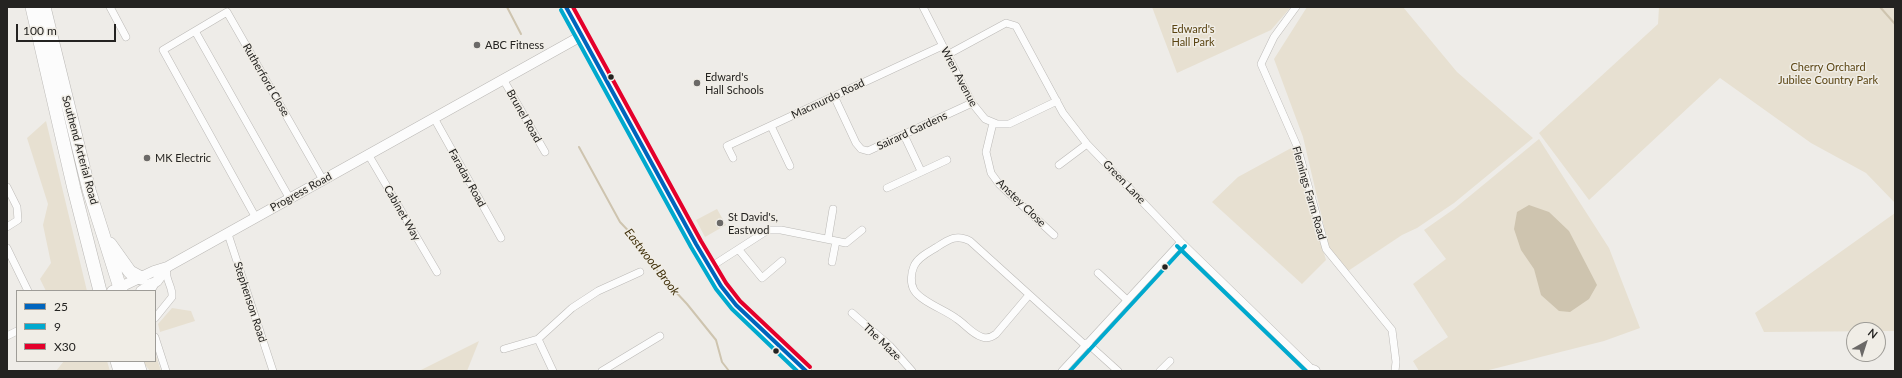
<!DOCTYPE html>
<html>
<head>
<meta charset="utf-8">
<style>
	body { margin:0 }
	#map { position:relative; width:1902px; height:378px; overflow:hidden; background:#eeece8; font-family:Lato,sans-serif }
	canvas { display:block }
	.frame { position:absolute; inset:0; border:8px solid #242321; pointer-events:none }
	.legend { position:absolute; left:16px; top:290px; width:140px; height:72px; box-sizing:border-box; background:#f0ede6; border:1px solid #9e9c97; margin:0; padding:5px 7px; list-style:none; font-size:12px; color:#242321 }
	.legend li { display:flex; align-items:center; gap:8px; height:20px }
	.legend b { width:20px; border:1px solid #9e9c97 }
	.north { position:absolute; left:1846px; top:322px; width:40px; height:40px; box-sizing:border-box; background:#f0ede6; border:1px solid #9e9c97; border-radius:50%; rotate:39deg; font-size:11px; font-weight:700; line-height:16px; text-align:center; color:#242321 }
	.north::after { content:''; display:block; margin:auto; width:14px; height:18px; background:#6b6967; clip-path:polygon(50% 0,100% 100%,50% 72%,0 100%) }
	.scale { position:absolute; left:16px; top:24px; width:100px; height:18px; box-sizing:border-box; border:2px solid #242321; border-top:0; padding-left:5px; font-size:12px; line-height:14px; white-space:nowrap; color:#242321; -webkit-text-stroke:3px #f0ede6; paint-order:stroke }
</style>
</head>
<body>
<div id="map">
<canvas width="1902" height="378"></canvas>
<div class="frame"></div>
<ul class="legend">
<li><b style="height:5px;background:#0065bd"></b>25</li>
<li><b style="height:5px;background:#00a9ce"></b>9</li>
<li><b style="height:5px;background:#e4002b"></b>X30</li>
</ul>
<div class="north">N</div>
<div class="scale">100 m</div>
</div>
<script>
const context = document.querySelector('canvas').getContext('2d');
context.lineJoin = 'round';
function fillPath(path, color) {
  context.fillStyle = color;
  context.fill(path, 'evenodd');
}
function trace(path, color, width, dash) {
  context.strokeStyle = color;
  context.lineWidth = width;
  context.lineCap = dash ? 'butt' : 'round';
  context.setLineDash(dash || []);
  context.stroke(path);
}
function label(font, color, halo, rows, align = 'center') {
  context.font = font + ' Lato,sans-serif';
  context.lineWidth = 3;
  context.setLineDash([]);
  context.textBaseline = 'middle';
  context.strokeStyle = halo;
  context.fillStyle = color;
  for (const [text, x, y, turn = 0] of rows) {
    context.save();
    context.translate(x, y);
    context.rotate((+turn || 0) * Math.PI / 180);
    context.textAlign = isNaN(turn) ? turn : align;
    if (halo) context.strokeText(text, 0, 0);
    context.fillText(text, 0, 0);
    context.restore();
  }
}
fillPath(new Path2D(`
	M1152,7H1291L1271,30L1177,73Z
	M1307,7H1403L1457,72L1533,138L1454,203L1417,228L1402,235L1348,271L1329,248L1303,137L1274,59Z
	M1659,7H1895V203L1866,173L1811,143L1720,78L1589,200L1539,133L1658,24Z
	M46,121L87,291H46L40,279L51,263L43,225L48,204L27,138Z
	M1539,139L1609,248L1640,328L1604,341L1485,371H1419L1413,361L1448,337L1413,284L1446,259L1424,230L1454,209Z
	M1293,147L1326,260L1302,284L1212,202L1238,177Z
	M717,209L726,225L705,237L696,220Z
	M1895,213V331L1764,332L1755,313Z
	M172,308L191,311L195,321L160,332L158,324Z
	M479,341L467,371H419Z
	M155,353L161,371H150L142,361H155Z
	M64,361H107L110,371H56Z`), '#e7e0d1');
fillPath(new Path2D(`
	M1529,205L1549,212L1569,231L1597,285L1589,299L1570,312L1559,311L1541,295L1534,269L1521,250L1514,229L1517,212Z`), '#cec4af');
trace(new Path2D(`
	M507,7L521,34
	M1880,7L1895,24
	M579,147L620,222L637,240L661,276L687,304L716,340L722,362L729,371`), '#cec4af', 2);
const street = new Path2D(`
	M110,7L126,37
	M923,7L972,103L985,119L997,124H1009L1057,101
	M1296,7L1274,37L1261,64L1297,146L1326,249L1392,330L1396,362L1395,371
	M195,31L290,199
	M947,55L1006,23L1016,26L1063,113L1087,144L1181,242L1313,370L1312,371
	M503,79L545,152
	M834,96L856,143L861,149L868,151L972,103
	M434,118L501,238
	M993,123L986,152L991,173L999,184L1054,235
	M771,126L790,166
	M904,135L921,171
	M368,154L437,272
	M733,158L727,146L942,46
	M1059,165L1087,144
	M7,187L17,207L18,220L7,227
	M887,188L947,160
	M256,218L163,50L227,12L323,180
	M228,234L273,371
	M828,239L833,209
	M7,248L28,291
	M739,250L762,278L782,261
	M832,262L836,241
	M709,268L768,230H781L846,243L862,230
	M1098,273L1127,300
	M1029,295L996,334C992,337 987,339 982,337C972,334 965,324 957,319C946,310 921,302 914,290C910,283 911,273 914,266C918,257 929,252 937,247C949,239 957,234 970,241L1085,345
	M852,313L890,346L912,371
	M155,318L172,297C173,286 164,279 167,268
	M7,336L17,331
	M155,337L166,371
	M1087,343L1118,371
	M504,349L538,339
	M553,371L538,339L572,308L598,291L640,272
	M602,371L660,336
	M1062,371L1181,242
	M1160,371L1170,361`);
const secondary = new Path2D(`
	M112,291L154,271L167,267L583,35
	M141,291L157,281L167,267
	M1313,370L1315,371`);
const primary = new Path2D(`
	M566,7L658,173L696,244L721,286L736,305L806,371`);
const highway = new Path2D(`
	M32,7L74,189L100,291
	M44,7L89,190L121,291
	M110,244L130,272L141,278
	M147,291L151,285
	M117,361L120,371
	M127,361L130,371
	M137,361L140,371`);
trace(street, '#bbb9b6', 8);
trace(secondary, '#bbb9b6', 11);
trace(primary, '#bbb9b6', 12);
trace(highway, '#bbb9b6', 14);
trace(street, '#fcfcfc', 7);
trace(secondary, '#fcfcfc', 10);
trace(primary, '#fcfcfc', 11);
trace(highway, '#fcfcfc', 13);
trace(new Path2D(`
	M566,7L696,244L721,286L736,305L806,371`), '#0065bd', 4);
trace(new Path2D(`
	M561,10L691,247L716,289L732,309L797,371
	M1177,246L1306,371
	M1070,371L1185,246`), '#00a9ce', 4);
trace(new Path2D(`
	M573,7L701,241L726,283L740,301L810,367`), '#e4002b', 4);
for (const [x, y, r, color] of [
	[477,45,4,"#6b6967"],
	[611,77,3.5,"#242321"],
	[697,83,4,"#6b6967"],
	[147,158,4,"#6b6967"],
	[720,223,4,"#6b6967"],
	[1165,267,3.5,"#242321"],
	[776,351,3.5,"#242321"]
]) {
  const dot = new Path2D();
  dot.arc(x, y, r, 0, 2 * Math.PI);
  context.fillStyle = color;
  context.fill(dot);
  trace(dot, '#f0ede6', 1.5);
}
label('11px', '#5b4513', '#f0ede6', [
	["Edward's",1193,29],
	["Hall Park",1193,42],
	["Cherry Orchard",1828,67],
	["Jubilee Country Park",1828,80]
]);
label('11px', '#242321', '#f0ede6', [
	["ABC Fitness",485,45],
	["Edward's",705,77],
	["Hall Schools",705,90],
	["MK Electric",155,158],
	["St David's,",728,217],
	["Eastwod",728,230]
], 'left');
label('11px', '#242321', '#f0ede6', [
	["Wren Avenue",959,77,62],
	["Rutherford Close",266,80,60],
	["Macmurdo Road",828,99,-25],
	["Brunel Road",524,116,60],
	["Sairard Gardens",912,131,-25],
	["Southend Arterial Road",80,150,75],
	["Faraday Road",467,178,61],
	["Green Lane",1124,182,46],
	["Progress Road",301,192,-29],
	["Flemings Farm Road",1309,193,74],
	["Anstey Close",1021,203,44],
	["Cabinet Way",402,213,60],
	["Stephenson Road",250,302,72],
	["The Maze",882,342,44]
]);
label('italic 12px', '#41310b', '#f0ede6', [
	["Eastwood Brook",652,262,52]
]);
</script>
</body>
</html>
